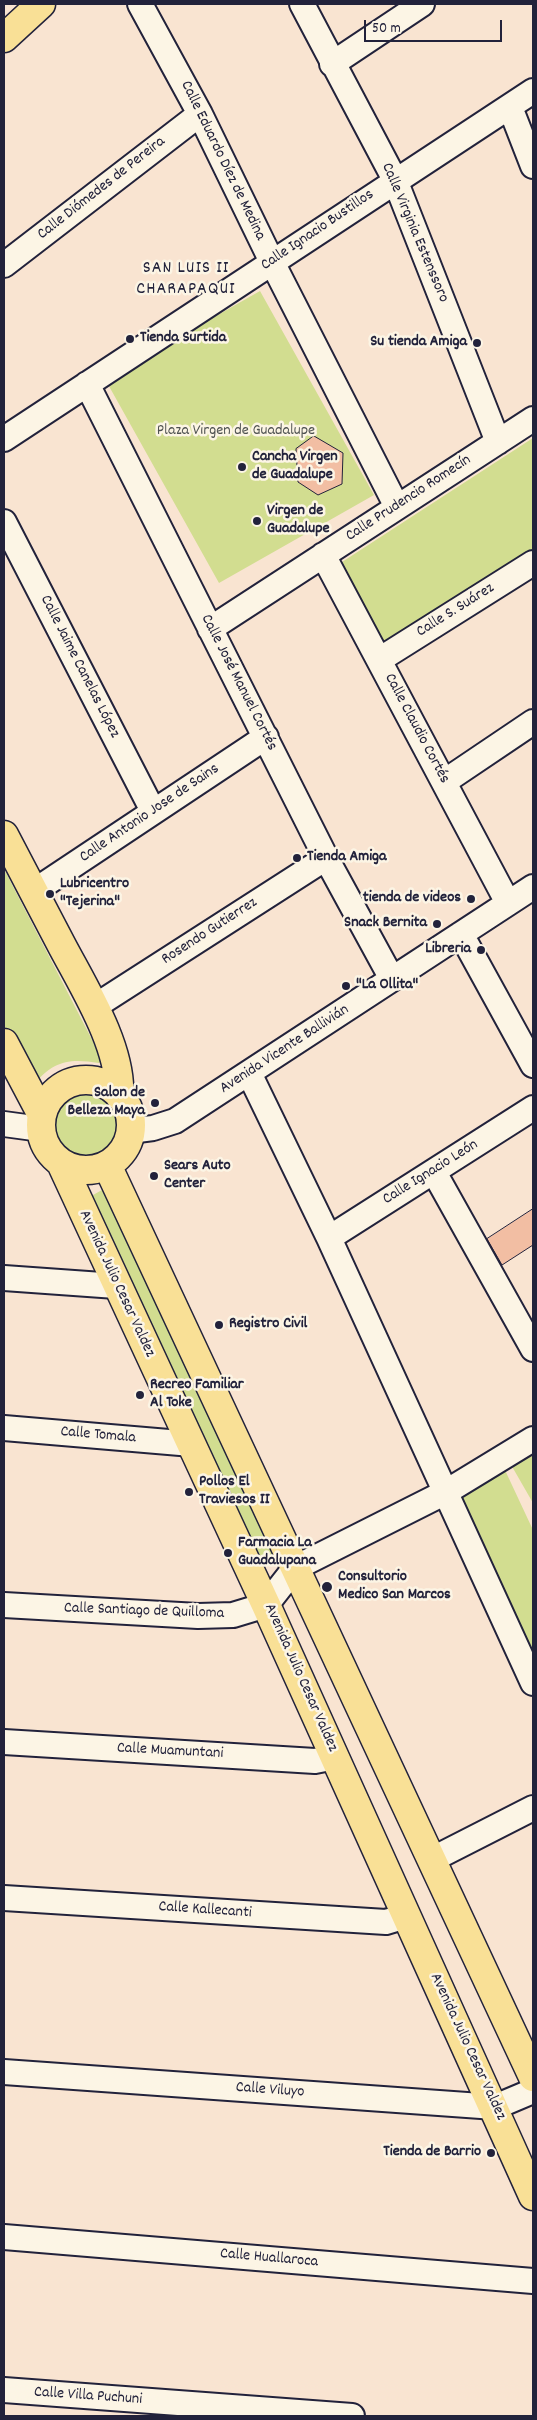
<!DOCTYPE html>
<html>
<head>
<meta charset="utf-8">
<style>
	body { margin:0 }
	#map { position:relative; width:537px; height:2420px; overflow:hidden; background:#f9e4d1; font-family:Dekko,sans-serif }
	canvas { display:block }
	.frame { position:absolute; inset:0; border:5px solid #22223b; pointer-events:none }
	.scale { position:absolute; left:364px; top:20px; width:138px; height:22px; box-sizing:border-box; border:2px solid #22223b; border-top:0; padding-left:6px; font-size:15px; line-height:18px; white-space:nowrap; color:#22223b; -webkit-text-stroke:4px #fcf5e5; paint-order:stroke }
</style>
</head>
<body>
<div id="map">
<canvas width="537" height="2420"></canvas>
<div class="frame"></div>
<div class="scale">50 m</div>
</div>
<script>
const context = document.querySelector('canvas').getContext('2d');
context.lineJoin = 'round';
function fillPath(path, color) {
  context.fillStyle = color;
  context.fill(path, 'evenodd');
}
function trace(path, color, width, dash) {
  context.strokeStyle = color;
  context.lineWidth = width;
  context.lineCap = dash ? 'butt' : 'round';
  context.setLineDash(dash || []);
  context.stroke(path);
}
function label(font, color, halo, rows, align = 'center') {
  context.font = font + ' Dekko,sans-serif';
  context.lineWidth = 5;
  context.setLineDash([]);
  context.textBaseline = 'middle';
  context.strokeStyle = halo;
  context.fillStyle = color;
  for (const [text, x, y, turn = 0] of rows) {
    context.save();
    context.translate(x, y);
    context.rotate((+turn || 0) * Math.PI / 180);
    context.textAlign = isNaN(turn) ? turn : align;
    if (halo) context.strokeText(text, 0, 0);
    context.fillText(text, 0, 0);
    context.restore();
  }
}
fillPath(new Path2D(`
	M260,291L374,495L219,583L105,379Z
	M533,438V549L382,647L339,564Z
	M4,869L102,1059L99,1063C68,1058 54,1061 33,1085L4,1025Z
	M51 1125a34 34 0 1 1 68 0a34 34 0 1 1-68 0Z
	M109,1186L279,1556L261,1566L86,1199Z
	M533,1450V1503L510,1463Z
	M504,1468L533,1530V1657L460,1494Z`), '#d2dd90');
const building = new Path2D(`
	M314,436L343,453L342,484L318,495L298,482L296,449Z
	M533,1209V1245L502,1265L487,1239Z`);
fillPath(building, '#f2bea3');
trace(building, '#22223b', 1);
const minor = new Path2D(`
	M140,4L200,114L272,262L397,507
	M302,4L395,180L498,442
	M332,64L422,4
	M510,107L533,166
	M4,265L200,114
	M87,384L326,858L392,979
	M4,439L533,91
	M4,522L153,811
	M323,555L508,903
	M210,629L533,419
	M379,660L533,563
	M444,782L533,722
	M33,892L266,737
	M461,934L533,1065
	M94,1007L326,858
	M249,1073L329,1238L533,1683
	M4,1124L41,1129
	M130,1131L153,1128L175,1121L533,887
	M434,1172L533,1349
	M329,1238L533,1108
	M4,1278L116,1286
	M4,1428L192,1444
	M4,1605L198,1616L233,1615L266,1605L295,1568L446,1492L533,1439
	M4,1742L315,1761L335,1757
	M431,1860L533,1808
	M4,1898L386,1922L406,1916
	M4,2072L495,2107L533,2091
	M4,2237L533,2281
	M4,2390L352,2416`);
const major = new Path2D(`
	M4,38L41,4
	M4,835C23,871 42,908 61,944C83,986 122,1047 119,1095
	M4,1043L42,1115
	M41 1125a45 45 0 1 1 90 0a45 45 0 1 1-90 0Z
	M61,1163L266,1605L533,2196
	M107,1165L533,2077`);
trace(minor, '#22223b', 28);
trace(major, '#22223b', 31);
trace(minor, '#fcf5e5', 24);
trace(major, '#f9e096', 28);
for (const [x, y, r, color] of [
	[130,339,5,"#22223b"],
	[477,343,5,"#22223b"],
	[242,467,5,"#22223b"],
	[257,521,5,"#22223b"],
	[297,858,5,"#22223b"],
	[50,894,5,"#22223b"],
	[471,899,5,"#22223b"],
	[437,924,5,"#22223b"],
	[481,950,5,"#22223b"],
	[346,986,5,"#22223b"],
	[155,1103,5,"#22223b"],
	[154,1176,5,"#22223b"],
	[219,1325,5,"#22223b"],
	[140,1395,5,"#22223b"],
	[189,1492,5,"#22223b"],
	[228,1553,5,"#22223b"],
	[327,1587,6,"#22223b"],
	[491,2153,5,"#22223b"]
]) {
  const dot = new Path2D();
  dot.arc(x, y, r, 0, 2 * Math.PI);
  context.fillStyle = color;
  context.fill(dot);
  trace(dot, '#fcf5e5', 2);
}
label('16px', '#22223b', '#fcf5e5', [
	["Calle Eduardo Díez de Medina",222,161,64],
	["Calle Diómedes de Pereira",102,189,-38],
	["Calle Ignacio Bustillos",318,231,-34],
	["Calle Virginia Estenssoro",414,233,67],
	["Calle Prudencio Romecín",409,499,-33],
	["Calle S. Suárez",456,611,-32],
	["Calle Jaime Canelas López",79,667,63],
	["Calle José Manuel Cortés",238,683,63],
	["Calle Claudio Cortés",416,729,62],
	["Calle Antonio Jose de Sains",150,814,-34],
	["Rosendo Gutierrez",210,932,-33],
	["Avenida Vicente Ballivián",285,1050,-33],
	["Calle Ignacio León",431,1173,-32],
	["Avenida Julio Cesar Valdez",116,1284,65],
	["Calle Tomala",98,1436,5],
	["Calle Santiago de Quilloma",144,1612,2],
	["Avenida Julio Cesar Valdez",300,1678,66],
	["Calle Muamuntani",170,1752,3],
	["Calle Kallecanti",205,1911,4],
	["Avenida Julio Cesar Valdez",467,2047,65],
	["Calle Viluyo",270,2091,4],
	["Calle Huallaroca",269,2259,5],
	["Calle Villa Puchuni",88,2397,4]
]);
label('bold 16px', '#22223b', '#fcf5e5', [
	["Tienda Surtida",140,339],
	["Su tienda Amiga",467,343,"right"],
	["Cancha Virgen",252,458],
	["de Guadalupe",252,476],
	["Virgen de",267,512],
	["Guadalupe",267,530],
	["Tienda Amiga",307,858],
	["Lubricentro",60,885],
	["\"Tejerina\"",60,903],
	["tienda de videos",461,899,"right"],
	["Snack Bernita",427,924,"right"],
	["Libreria",471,950,"right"],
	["\"La Ollita\"",356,986],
	["Salon de",145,1094,"right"],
	["Belleza Maya",145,1112,"right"],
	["Sears Auto",164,1167],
	["Center",164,1185],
	["Registro Civil",229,1325],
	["Recreo Familiar",150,1386],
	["Al Toke",150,1404],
	["Pollos El",199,1483],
	["Traviesos II",199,1501],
	["Farmacia La",238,1544],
	["Guadalupana",238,1562],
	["Consultorio",338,1578],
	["Medico San Marcos",338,1596],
	["Tienda de Barrio",481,2153,"right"]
], 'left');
label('16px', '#4e5150', '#fcf5e5', [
	["Plaza Virgen de Guadalupe",236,432]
]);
context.letterSpacing = '1px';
label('18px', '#22223b', '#fcf5e5', [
	["SAN LUIS II",186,270],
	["CHARAPAQUI",186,291]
]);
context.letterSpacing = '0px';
</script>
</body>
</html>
